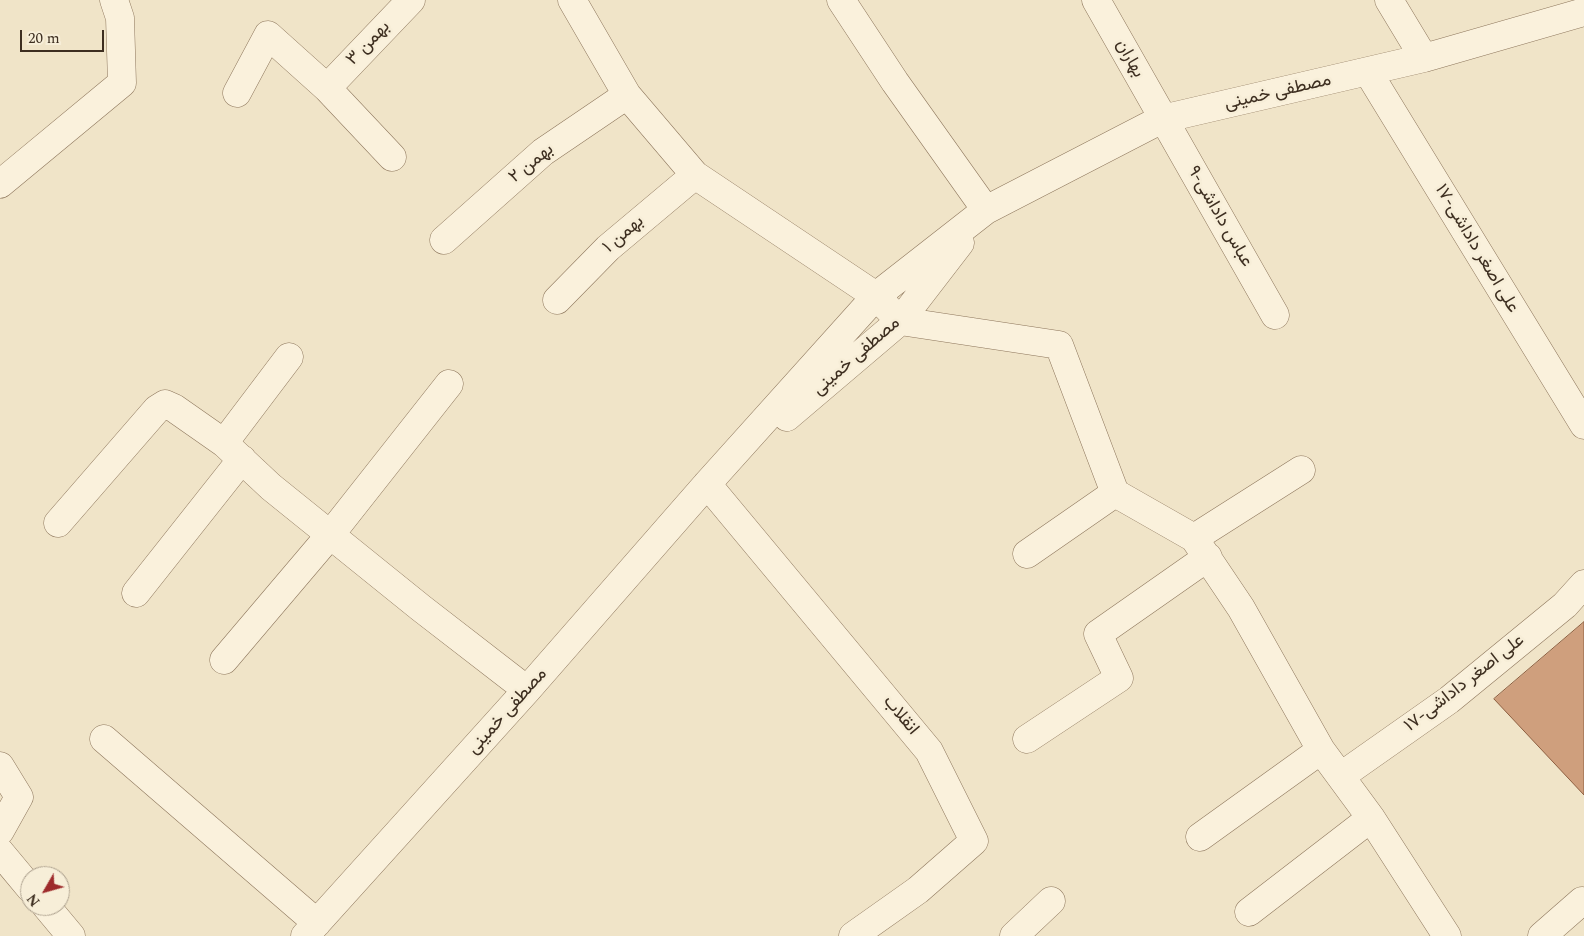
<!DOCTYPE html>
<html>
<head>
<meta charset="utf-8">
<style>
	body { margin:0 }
	#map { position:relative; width:1584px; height:936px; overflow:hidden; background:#f0e4c8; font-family:Spectral,serif }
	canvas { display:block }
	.north { position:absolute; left:20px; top:866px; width:50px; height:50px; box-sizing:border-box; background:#f7eed8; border:1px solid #ada18e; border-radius:50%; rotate:232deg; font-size:14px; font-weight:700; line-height:20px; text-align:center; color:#3d2e20 }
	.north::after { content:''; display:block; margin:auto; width:18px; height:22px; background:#9e2a2b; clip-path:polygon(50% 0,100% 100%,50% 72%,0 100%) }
	.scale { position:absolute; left:20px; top:30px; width:84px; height:22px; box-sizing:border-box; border:2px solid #3d2e20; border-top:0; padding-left:6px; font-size:15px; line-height:18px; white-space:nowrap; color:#3d2e20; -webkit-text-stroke:4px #f7eed8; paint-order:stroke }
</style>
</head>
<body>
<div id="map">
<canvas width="1584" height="936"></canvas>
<div class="north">N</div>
<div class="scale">20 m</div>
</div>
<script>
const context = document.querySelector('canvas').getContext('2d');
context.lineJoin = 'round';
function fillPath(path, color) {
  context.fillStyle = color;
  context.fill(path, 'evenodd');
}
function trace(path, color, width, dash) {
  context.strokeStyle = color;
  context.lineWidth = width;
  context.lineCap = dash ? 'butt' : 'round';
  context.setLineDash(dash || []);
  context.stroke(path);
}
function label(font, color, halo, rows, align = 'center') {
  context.font = font + ' Spectral,Vazirmatn,serif';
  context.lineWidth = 5;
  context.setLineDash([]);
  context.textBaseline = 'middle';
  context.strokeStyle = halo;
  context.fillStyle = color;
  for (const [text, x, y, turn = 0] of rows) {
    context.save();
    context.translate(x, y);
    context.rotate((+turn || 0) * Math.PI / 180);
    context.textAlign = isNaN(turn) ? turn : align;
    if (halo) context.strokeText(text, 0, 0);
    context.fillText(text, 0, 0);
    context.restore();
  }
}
const building = new Path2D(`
	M1584,622V795L1494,699Z`);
fillPath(building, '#cf9f7d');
trace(building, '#8d5f41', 1);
const street = new Path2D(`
	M572,0L627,95L695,175L876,296L900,321L1059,345L1115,493L1194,538L1241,608L1321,750L1371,818L1447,936
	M841,0L895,82L986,210
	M1096,0L1275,315
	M1389,0L1424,58
	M1368,72L1584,425
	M327,88L411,0
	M237,93L268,35L327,88L392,157
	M0,184L122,83L120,18L114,0
	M444,240L543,152L627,95
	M557,300L608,248L695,175
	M787,417L900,321L960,243
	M224,443L289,357
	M707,484L929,751L974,841L918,890L853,936
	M58,523L157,409L165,404L174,408L224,443L271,487L421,608L527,690
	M1194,538L1301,470
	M1027,554L1115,493
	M136,593L242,459
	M224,660L330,535L449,384
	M104,739L317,923
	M1027,739L1119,678L1098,634L1208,557
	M0,766L19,797L0,831
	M1341,776L1449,700L1565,605L1584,584
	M1200,837L1321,750
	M0,852L30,888
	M46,906L71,936
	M1249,912L1371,818
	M305,936L527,690L707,484L876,296L986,210L1162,119L1424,58L1584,12
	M1014,936L1051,901
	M1542,936L1582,901`);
trace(street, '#8d765c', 29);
trace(street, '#faf1dc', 28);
label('18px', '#3d2e20', '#f7eed8', [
	["بهمن ۳",369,44,-46],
	["بهاران",1129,59,61],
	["مصطفی خمینی",1278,93,-13],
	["بهمن ۲",532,164,-39],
	["عباس داداشی-۹",1219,217,60],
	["بهمن ۱",624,235,-41],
	["علی اصغر داداشی-۱۷",1476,249,59],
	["مصطفی خمینی",857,357,-41],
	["علی اصغر داداشی-۱۷",1465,684,-38],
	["مصطفی خمینی",508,712,-48],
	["انقلاب",900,716,50]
]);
</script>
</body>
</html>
